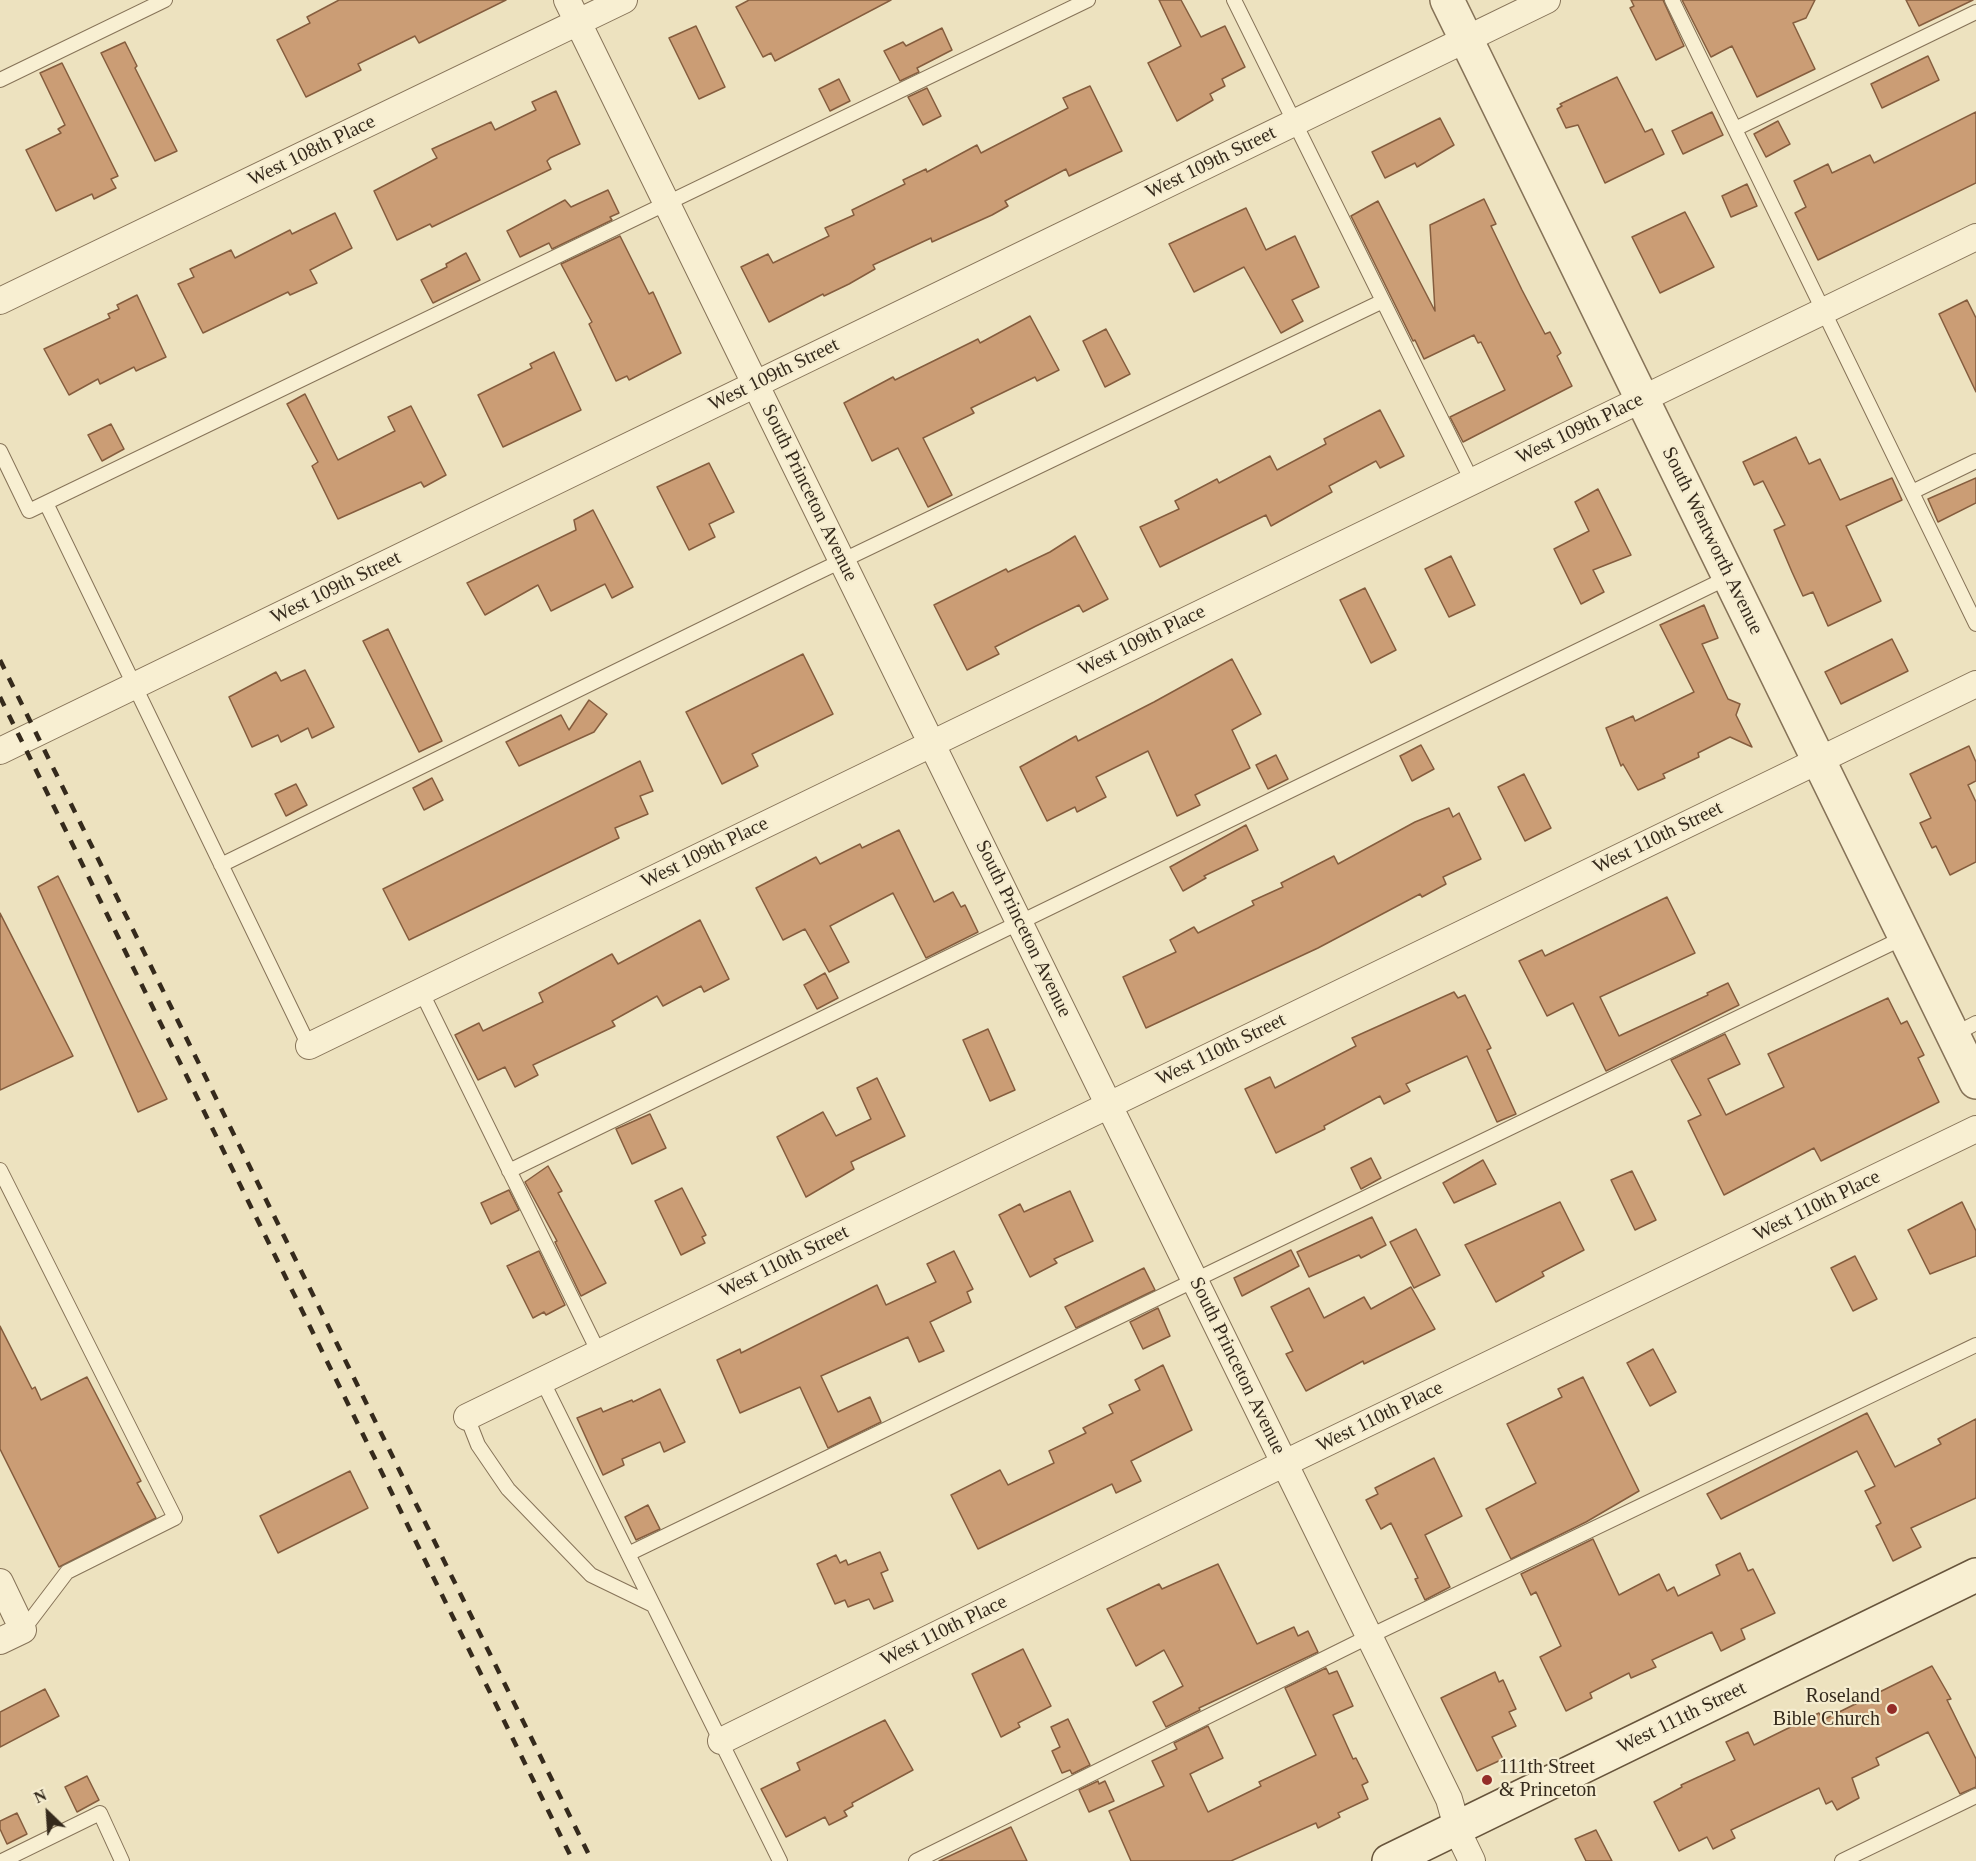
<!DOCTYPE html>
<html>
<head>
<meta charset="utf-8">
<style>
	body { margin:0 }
	#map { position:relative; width:1976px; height:1861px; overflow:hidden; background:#ede2bf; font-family:"Times New Roman",serif }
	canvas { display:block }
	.north { position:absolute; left:18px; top:1783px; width:60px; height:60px; -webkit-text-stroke:4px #f5eccf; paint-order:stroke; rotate:335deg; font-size:16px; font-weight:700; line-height:24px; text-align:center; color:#352a1c }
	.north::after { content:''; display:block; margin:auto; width:21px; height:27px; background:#352a1c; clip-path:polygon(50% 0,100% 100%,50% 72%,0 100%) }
</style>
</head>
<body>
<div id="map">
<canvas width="1976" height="1861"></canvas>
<div class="north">N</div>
</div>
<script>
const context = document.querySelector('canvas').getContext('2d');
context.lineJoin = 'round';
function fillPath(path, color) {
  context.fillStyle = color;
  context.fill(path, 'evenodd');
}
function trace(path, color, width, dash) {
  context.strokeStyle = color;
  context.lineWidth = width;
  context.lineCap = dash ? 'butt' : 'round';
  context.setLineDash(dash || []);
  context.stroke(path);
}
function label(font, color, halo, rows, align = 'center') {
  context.font = font + ' "Times New Roman",serif';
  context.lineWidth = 4.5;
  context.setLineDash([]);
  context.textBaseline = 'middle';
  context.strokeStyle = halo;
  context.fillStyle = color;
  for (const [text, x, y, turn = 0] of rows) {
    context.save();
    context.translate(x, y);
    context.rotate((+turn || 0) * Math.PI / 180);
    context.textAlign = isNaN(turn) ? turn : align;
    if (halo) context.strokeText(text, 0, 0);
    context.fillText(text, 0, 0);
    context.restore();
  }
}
const building = new Path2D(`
	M339,0H506L419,43L415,36L358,64L361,70L306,97L277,40L310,23L307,17Z
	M749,0H891L775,61L771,53L763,57L736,7Z
	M1159,0H1181L1201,37L1225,26L1245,67L1222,79L1225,86L1210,94L1213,100L1177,121L1148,63L1181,46Z
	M1631,0H1663L1684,46L1656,60L1630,8L1634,6Z
	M1682,0H1815L1806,18L1793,23L1815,69L1757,97L1732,46L1711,57Z
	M1906,0H1973L1919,26Z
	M696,26L725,87L699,99L669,38Z
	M942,28L952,50L917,68L919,72L900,81L884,51L903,42L906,46Z
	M125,42L137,66L135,68L177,151L155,161L101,53Z
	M1928,56L1939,80L1882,108L1871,84Z
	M62,63L118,176L111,179L116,188L94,199L92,194L56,211L26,150L61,133L58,129L65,125L40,73Z
	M1617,77L1645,132L1652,129L1664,154L1605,183L1578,125L1566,128L1557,109L1562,106L1560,104Z
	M839,79L850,101L830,111L819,89Z
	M1090,86L1122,151L1069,176L1066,169L1005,201L1008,206L992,215L932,242L931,238L873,265L875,269L849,284L824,296L823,294L769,322L741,267L768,254L773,263L829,236L825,228L854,215L852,210L905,184L903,180L926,169L927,172L977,145L981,153L1068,108L1063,98Z
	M927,88L941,116L923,125L908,97Z
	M556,91L580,144L550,158L547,161L551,169L432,227L430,224L397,240L374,191L437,158L432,149L491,122L495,130L536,110L532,102Z
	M1712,112L1723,135L1683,154L1672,131Z
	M1976,112V183L1818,260L1795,213L1806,207L1794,181L1828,164L1832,173L1870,155L1874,163Z
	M1440,118L1454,145L1417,167L1415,163L1385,178L1372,152Z
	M1778,121L1790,144L1766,157L1754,134Z
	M1747,184L1757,206L1731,217L1722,196Z
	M608,190L619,213L610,217L612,220L552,249L549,243L520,257L507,231L565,200L571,207Z
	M1484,199L1496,224L1491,226L1522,290L1545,334L1550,332L1561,353L1557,356L1572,386L1463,442L1450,417L1505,390L1481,342L1478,343L1474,335L1424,359L1415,340L1413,341L1351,216L1378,201L1435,311L1430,225Z
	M1246,208L1266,250L1295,236L1319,287L1292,300L1303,321L1281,333L1244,267L1194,292L1169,244Z
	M1685,212L1714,267L1660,293L1632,237Z
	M335,213L352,248L310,270L317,283L290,295L288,292L203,333L178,284L194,277L190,269L231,250L235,258L290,230L292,234Z
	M620,236L649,294L653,292L681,353L629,380L627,376L616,381L589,324L592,322L561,264Z
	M466,253L480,280L433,303L421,280L447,267L446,264Z
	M137,295L166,357L136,371L134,367L100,384L98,379L69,395L44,349L110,318L108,314L119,309L117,305Z
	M1967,300L1976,318V392L1939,314Z
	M1030,316L1059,370L1037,381L1035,377L971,408L974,413L923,438L952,495L928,507L898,448L872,461L844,403L893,377L895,380L978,339L980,343Z
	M1106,329L1130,374L1105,387L1083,341Z
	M554,352L581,410L503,447L478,395L532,368L530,364Z
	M305,394L338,460L395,431L388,417L411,406L446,475L424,487L421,482L338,519L312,466L318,462L287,404Z
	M1380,410L1404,456L1380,468L1376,461L1329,486L1332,492L1271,526L1266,515L1160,567L1140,527L1179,509L1175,501L1217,479L1219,483L1270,456L1277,470L1326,444L1324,439Z
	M111,424L124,449L102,461L88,435Z
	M1796,437L1809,464L1820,459L1840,500L1892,478L1902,500L1846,526L1881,601L1828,626L1813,592L1803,596L1792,572L1774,530L1785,525L1763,481L1754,485L1743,462Z
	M709,463L734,512L709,524L715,537L689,550L657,487Z
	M1976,478V503L1938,522L1928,499Z
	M1598,489L1631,555L1593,570L1604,592L1581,604L1554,549L1589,531L1575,502Z
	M593,510L633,587L612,598L605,584L551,611L538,585L485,615L467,583L576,530L574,520Z
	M1075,536L1108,599L1083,612L1079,605L1036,626L995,647L999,654L967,670L934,605L1006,569L1008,572L1050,552Z
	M1451,556L1475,605L1449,617L1425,569Z
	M1365,588L1396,650L1371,663L1340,600Z
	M1704,605L1718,638L1702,644L1728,699L1740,704L1736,715L1752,747L1730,737L1698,753L1699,757L1663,774L1665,778L1638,790L1623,764L1621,766L1606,728L1633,716L1635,721L1694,692L1660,625Z
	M388,629L442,741L419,752L363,641Z
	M1892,639L1908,671L1841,704L1825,672Z
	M803,654L833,714L752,754L758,766L722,784L686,712Z
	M1232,659L1261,714L1232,730L1250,768L1195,795L1200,805L1177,816L1148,751L1096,777L1106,797L1077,812L1075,807L1047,821L1020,767L1076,736L1078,741L1154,702Z
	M305,670L334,727L312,738L308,728L281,742L278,735L252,747L229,697L276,672L281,681Z
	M589,700L607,714L594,732L519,766L506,742L561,715L569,730Z
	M1421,745L1434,769L1412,781L1400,756Z
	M1969,746L1976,762V781L1968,785L1976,802V862L1950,875L1936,846L1932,848L1920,823L1931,818L1910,774Z
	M1276,755L1288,779L1268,789L1256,765Z
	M640,761L653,791L640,796L648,814L615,828L619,838L409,940L383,889Z
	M1524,774L1551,828L1525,841L1498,787Z
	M432,778L443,800L424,810L413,788Z
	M296,784L307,805L286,816L275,794Z
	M1449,808L1453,817L1459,813L1481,859L1443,877L1446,884L1422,897L1420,894L1318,948L1146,1028L1123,977L1176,952L1170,940L1194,927L1198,933L1254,905L1252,901L1283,887L1281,883L1334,856L1338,864L1415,822Z
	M1246,825L1258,850L1204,876L1206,878L1183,891L1170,867Z
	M899,830L934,902L953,892L961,907L965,905L978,932L926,958L893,893L830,926L849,962L829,972L805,929L783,940L756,888L816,857L820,864L860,844L862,848Z
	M58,876L167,1099L138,1112L38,887Z
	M1667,897L1695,953L1600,997L1619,1036L1708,995L1707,993L1728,983L1739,1005L1606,1071L1573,1003L1547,1016L1519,961L1542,950L1545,956Z
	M0,913L73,1056L0,1090Z
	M700,920L729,979L704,992L701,986L663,1006L657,996L612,1021L615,1026L533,1065L538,1075L515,1087L505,1067L478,1080L455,1035L479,1023L483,1031L543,1002L539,993L612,954L618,964Z
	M825,973L838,998L817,1009L804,985Z
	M1454,992L1458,998L1465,995L1491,1048L1487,1050L1516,1114L1497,1122L1467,1056L1406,1084L1410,1091L1384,1104L1380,1096L1324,1126L1325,1129L1276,1153L1245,1089L1270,1077L1275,1088L1356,1046L1352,1038Z
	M1888,998L1901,1024L1907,1021L1924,1055L1918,1058L1939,1102L1821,1161L1814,1148L1724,1195L1688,1121L1701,1115L1671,1060L1725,1034L1740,1064L1708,1079L1726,1115L1784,1087L1768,1054Z
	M988,1029L1015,1090L990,1101L963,1040Z
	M877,1078L905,1136L851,1162L854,1169L806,1197L777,1137L823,1112L836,1136L871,1119L857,1088Z
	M650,1114L666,1148L632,1164L616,1129Z
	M1371,1158L1381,1178L1361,1189L1351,1168Z
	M1483,1160L1496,1184L1454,1203L1443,1183Z
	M548,1166L562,1191L558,1193L606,1283L581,1296L555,1242L557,1241L525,1182Z
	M1632,1171L1656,1220L1635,1230L1611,1180Z
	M682,1188L706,1235L702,1237L705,1243L681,1255L655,1201Z
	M509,1190L519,1210L491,1224L481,1203Z
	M1070,1191L1093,1241L1054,1259L1057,1263L1030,1277L999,1215L1020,1204L1024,1212Z
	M1560,1202L1584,1250L1542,1272L1544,1276L1496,1302L1465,1245Z
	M1962,1202L1976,1231V1256L1930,1274L1908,1230Z
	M1372,1217L1386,1245L1361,1258L1359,1255L1309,1277L1297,1252Z
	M1416,1229L1440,1275L1414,1288L1390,1242Z
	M1291,1250L1299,1266L1242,1296L1234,1278Z
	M539,1251L565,1305L546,1315L544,1312L533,1318L507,1266Z
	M954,1251L973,1289L967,1292L971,1302L930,1322L944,1351L919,1362L908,1337L821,1376L838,1412L870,1397L881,1422L828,1448L800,1387L740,1413L717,1360L740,1349L741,1353L877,1285L886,1305L936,1282L927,1264Z
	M1855,1256L1877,1299L1853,1311L1831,1268Z
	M1144,1268L1155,1290L1076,1328L1065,1307Z
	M1411,1287L1435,1329L1364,1364L1363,1361L1306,1391L1286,1354L1293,1351L1271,1307L1309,1288L1324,1318L1364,1297L1371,1309Z
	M1158,1308L1170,1336L1143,1349L1130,1322Z
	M0,1326L32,1389L35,1387L41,1400L87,1377L141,1481L137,1483L156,1518L59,1567L0,1449Z
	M1653,1349L1676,1392L1650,1406L1627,1363Z
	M1163,1365L1192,1430L1131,1461L1141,1481L1116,1493L1112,1484L978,1549L951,1495L1000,1470L1008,1485L1054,1463L1049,1451L1086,1433L1083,1428L1113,1413L1109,1405L1140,1390L1135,1380Z
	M1583,1377L1639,1491L1586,1522L1511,1559L1486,1509L1536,1483L1507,1424L1562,1397L1558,1389Z
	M660,1389L685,1442L664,1452L660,1442L622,1459L624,1465L603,1475L577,1418L601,1408L603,1412L632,1400L633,1402Z
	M1867,1413L1895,1467L1941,1444L1938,1439L1976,1419V1498L1911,1528L1921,1547L1893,1561L1876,1526L1881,1523L1865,1491L1875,1486L1857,1451L1721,1519L1707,1494Z
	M1434,1458L1462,1516L1425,1535L1450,1587L1425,1600L1415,1579L1418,1578L1391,1523L1381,1529L1366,1500L1378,1494L1375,1488Z
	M350,1471L368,1508L278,1553L260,1516Z
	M648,1505L660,1529L636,1540L625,1517Z
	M1593,1539L1619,1595L1659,1574L1667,1591L1674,1587L1678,1596L1720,1575L1716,1565L1740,1553L1748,1571L1753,1569L1775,1613L1741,1629L1745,1639L1721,1651L1712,1632L1652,1660L1656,1667L1631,1678L1629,1673L1590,1693L1592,1698L1566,1711L1540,1657L1561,1646L1536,1592L1531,1595L1521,1574Z
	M880,1552L888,1570L881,1573L893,1601L874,1609L869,1599L848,1607L845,1600L835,1604L817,1564L836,1555L840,1563L846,1560L848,1565Z
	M1218,1564L1257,1644L1294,1627L1298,1636L1308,1631L1318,1652L1199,1708L1200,1710L1166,1727L1153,1702L1183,1686L1164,1650L1136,1666L1107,1609L1159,1584L1162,1589Z
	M1023,1649L1051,1706L1018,1723L1020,1727L1001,1737L972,1674Z
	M1932,1666L1951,1699L1947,1700L1976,1759V1787L1960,1794L1928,1732L1876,1758L1879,1765L1852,1778L1859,1798L1837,1810L1832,1801L1826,1804L1819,1788L1731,1830L1735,1838L1713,1849L1707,1837L1679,1851L1654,1802L1682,1787L1681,1785L1735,1760L1726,1742L1748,1732L1754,1745L1819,1713L1823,1720Z
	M1326,1668L1329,1674L1337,1671L1353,1706L1333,1715L1353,1759L1356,1758L1368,1782L1362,1785L1368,1799L1338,1813L1340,1817L1318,1828L1316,1823L1231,1861H1131L1109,1811L1164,1786L1152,1761L1177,1749L1174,1743L1208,1726L1223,1758L1190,1774L1208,1812L1261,1786L1259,1782L1316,1755L1285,1688Z
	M1495,1672L1499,1682L1503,1680L1516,1709L1509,1712L1516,1726L1492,1737L1503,1759L1477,1771L1441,1698Z
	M45,1689L59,1716L0,1747V1712Z
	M1068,1719L1090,1765L1072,1774L1070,1770L1062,1773L1052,1751L1060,1747L1051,1727Z
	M885,1720L913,1770L852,1803L853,1806L844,1811L847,1816L829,1825L825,1817L786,1837L761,1789L800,1770L797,1763Z
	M87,1776L99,1800L77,1812L65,1787Z
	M1098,1781L1099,1784L1105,1781L1114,1801L1089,1812L1079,1790Z
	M17,1813L27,1834L7,1844L0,1829V1821Z
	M1011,1827L1027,1861H939Z
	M1596,1830L1612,1861H1586L1575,1839Z`);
fillPath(building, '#cb9d75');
trace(building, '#855d3e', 1.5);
const service = new Path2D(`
	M1234,0L1472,481
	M1672,0L1976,624
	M0,80L165,0
	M1735,129L1976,12
	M0,451L29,511L1088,0
	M1912,492L1976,461
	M46,503L309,1046
	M221,865L806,578L1383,301
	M421,991L599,1353
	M1953,1035L1976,1023
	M0,1170L175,1518L67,1572L23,1630
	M509,1171L1729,577
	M542,1380L780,1861
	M467,1417L478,1445L508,1489L591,1575L653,1605
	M628,1554L1905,937
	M2,1861L100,1813L122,1861
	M916,1861L1370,1636L1976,1345
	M1842,1861L1976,1796`);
const minor = new Path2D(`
	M567,0L1449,1799L1459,1834L1472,1861
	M0,301L624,0
	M0,751L1547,0
	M309,1046L1976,237
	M467,1417L1976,684
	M0,1582L23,1630L0,1641
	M721,1741L1285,1463L1976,1129`);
const tertiary = new Path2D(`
	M1447,0L1976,1082`);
const secondary = new Path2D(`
	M1389,1861L1976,1575`);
trace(service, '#867358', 16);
trace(minor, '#867358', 28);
trace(tertiary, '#867358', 36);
trace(secondary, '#67543b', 36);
trace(service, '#f8efd2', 14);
trace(minor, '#f8efd2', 26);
trace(tertiary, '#f8efd2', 33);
trace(secondary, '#f8efd2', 33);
trace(new Path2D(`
	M0,660L592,1861
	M0,697L573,1861`), '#352a1c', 4.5, [10, 10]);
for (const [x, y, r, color] of [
	[1892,1709,6,"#942d28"],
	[1487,1780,6,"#942d28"]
]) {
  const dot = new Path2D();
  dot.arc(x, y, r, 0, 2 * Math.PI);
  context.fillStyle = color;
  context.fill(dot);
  trace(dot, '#f5eccf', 2);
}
label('20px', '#352a1c', '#f5eccf', [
	["West 108th Place",312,151,-26],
	["West 109th Street",1211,163,-26],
	["West 109th Street",774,375,-26],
	["West 109th Place",1580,429,-26],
	["South Princeton Avenue",809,493,64],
	["South Wentworth Avenue",1712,541,64],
	["West 109th Street",336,588,-26],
	["West 109th Place",1142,641,-26],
	["West 110th Street",1658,838,-26],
	["West 109th Place",705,853,-26],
	["South Princeton Avenue",1023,929,64],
	["West 110th Street",1221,1050,-26],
	["West 110th Place",1817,1206,-26],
	["West 110th Street",784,1262,-26],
	["South Princeton Avenue",1237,1366,64],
	["West 110th Place",1380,1417,-26],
	["West 110th Place",944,1631,-26],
	["West 111th Street",1682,1718,-26]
]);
label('20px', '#352a1c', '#f5eccf', [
	["Roseland",1880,1697],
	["Bible Church",1880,1720],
	["111th Street",1499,1768,"left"],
	["& Princeton",1499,1791,"left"]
], 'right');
</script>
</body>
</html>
